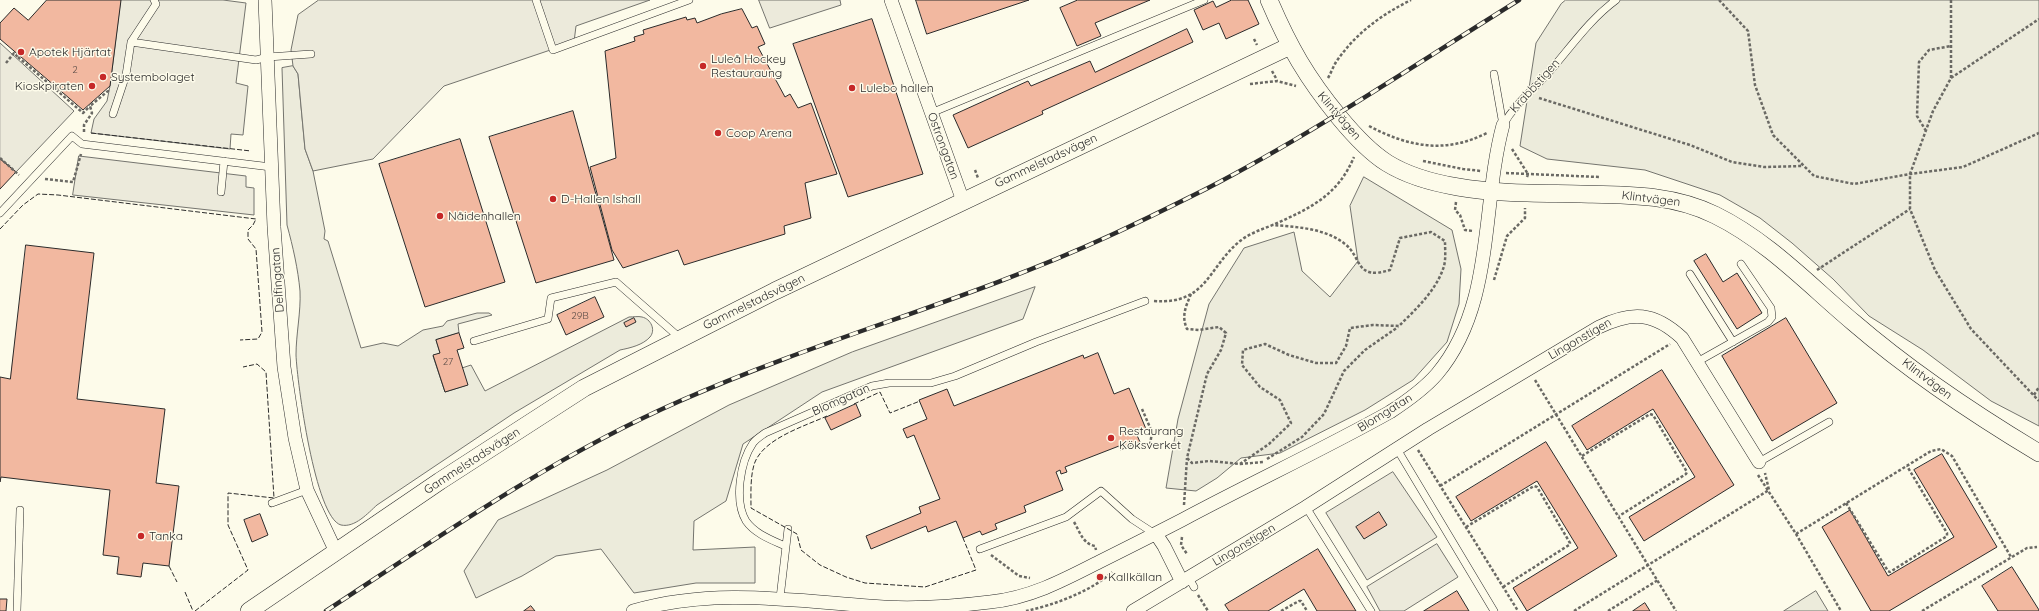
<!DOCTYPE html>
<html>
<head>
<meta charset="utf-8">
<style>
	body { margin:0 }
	canvas { display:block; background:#fdfbea }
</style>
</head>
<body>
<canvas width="2039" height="611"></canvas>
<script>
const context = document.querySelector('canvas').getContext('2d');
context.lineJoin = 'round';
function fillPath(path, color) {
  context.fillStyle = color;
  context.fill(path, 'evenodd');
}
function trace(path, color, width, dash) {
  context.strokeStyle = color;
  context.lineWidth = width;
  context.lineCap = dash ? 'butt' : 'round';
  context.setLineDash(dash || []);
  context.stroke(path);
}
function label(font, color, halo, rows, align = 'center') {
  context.font = font + ' Quicksand,sans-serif';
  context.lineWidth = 3;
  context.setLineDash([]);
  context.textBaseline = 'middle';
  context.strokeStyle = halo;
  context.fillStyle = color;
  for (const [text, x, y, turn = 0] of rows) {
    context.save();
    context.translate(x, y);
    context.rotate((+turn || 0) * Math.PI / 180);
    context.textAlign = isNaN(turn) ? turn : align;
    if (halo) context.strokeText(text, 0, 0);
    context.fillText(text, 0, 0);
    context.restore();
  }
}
const green = new Path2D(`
	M1566,0H2039V426L1991,401L1923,350L1869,316L1833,279L1792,243L1760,218L1720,195L1645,170L1547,159L1520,146L1536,43L1561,4Z
	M293,66L298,74L305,149L313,171L325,231L324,239L328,241L361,348L383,343L398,346L423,330L443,326L447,321L477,313H489L492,315L458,324L459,333L436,340L440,353L433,356L445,392L467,385L462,368L471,365L485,391L629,317C634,317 638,316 642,317C651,319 656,330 650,337C643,345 630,348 620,350L514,413L377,505C368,513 355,528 341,525C315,518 297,381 296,355C296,334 301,312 300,291C298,269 293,247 287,225L282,68Z
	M1364,177L1452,230L1461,269L1459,304L1447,342L1413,380L1365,410L1280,453L1241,458L1217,478L1196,491L1166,488L1178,419L1209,304L1244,248L1294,232L1302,271L1330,297L1358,261L1350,206Z
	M1035,287L1023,319L822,392L743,444L726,501L694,521L693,550L755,547V583H696L634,593L601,549L556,556L522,576L476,598L464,571L498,520L607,470L729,405L852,352Z
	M1816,591L1828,611H1784Z`);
fillPath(green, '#ecebdb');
trace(green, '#74746e', 1);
const parking = new Path2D(`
	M121,0H223L246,3L236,83L248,86L243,135L231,134L230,149L91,133L94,119L107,101L110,86Z
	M319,0H650L576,26L574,42L444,86L373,159L313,171L305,149L298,74L293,66L291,50L298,15Z
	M759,0H840L841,5L770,28Z
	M0,43L74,111L16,172L0,158Z
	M79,156L246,176V187L254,188V215L73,195Z
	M1393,472L1437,537L1367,580L1326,513Z
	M1437,544L1458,577L1404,611H1380L1367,587Z`);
fillPath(parking, '#eceadb');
trace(parking, '#74746e', 1);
const building = new Path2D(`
	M47,0H121L110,86L83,110L0,39V23L14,8L28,20Z
	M916,0H1029L927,34Z
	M1078,0H1150L1095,23L1101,36L1077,46L1060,8Z
	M1232,0H1248L1259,24L1226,39L1219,23L1203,30L1194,10L1213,1L1216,7Z
	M742,9L752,28L757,26L765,44L758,47L785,97L790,94L798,108L811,103L837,174L805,183L811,218L784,226L785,234L684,265L678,250L623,268L612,250L590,167L616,158L605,51L635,41L634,37L644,34L643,30L686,17L687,20L695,18L697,23L721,14Z
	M872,19L923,174L848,197L793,44Z
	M1187,29L1193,42L1042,111L1043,114L968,148L953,115L1028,81L1031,86L1090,61L1095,72Z
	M573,111L614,260L536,283L489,137Z
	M460,139L505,282L425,307L379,164Z
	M0,159L16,172L0,189Z
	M26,245L94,253L77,399L165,409L156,483L179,486L169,566L143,563L141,577L117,574L119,557L103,555L110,490L1,477L0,482V377L10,379Z
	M1706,254L1723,282L1737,273L1762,313L1737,329L1694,261Z
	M595,297L604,317L566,335L557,315Z
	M634,318L636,322L626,327L624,323Z
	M1786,318L1837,403L1772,441L1722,356Z
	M459,333L464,348L457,350L468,385L445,392L433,355L440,353L436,340Z
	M1098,353L1114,394L1129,388L1146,429L1136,433L1140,442L1120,450L1119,446L1065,467L1067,472L1061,474L1060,470L1056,472L1063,490L1024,506L1026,512L995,524L997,529L982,535L980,531L963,538L956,521L928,532L926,526L871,549L866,536L921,513L919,507L940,499L914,435L907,438L903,429L927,419L919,400L947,389L954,406L1083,355L1084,358Z
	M1662,370L1734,485L1644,541L1629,517L1695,477L1653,409L1587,450L1572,426Z
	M856,404L861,416L831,430L825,418Z
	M1546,442L1617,556L1527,611L1513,588L1578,548L1537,481L1471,521L1456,497Z
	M1942,454L1997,547L1889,611H1871L1822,527L1850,510L1888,576L1954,537L1914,470Z
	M1379,512L1387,525L1364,539L1356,527Z
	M260,514L268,535L252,542L244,520Z
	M1318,549L1356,611H1317L1304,589L1268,611H1229L1225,605Z
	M2012,567L2039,610V611H1998L1982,586Z
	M1457,591L1469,611H1424Z
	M0,599H7L6,611H0Z
	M1645,603L1650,611H1633Z
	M531,606L535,611H524Z`);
fillPath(building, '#f2b8a0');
trace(building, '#2b2b2b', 1);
const service = new Path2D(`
	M536,0L553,50L689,0
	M131,42L256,60L268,57L311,54
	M1494,74L1503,125
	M931,113L1204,0
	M113,114L126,75L131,42L156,4L154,0
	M1503,125C1515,104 1533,90 1549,72C1571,47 1589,20 1616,0
	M221,192L224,161
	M0,213L72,136L82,144L271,167
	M1690,274L1733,342
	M474,341L548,319L551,298L616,282L680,338
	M1697,362L1768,322L1772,317L1771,308L1741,264
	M1397,449L1494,611
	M1759,462L1829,422
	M272,503L307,490
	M1306,507L1371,611
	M785,546C772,540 755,534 746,521C734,501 740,462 753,443C756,439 761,436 765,433L872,386L889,383H931L955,376L1036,342L1145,301
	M980,549L1066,517L1101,491L1132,519L1155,534
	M1189,578L1194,587
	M780,598L788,529
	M17,611L20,510`);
const minor = new Path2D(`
	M265,0L274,227L284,367L295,438L307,490L336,552
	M891,0L963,201
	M1156,534L1164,546L1182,582
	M633,611C712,588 789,600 869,606C910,610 950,607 990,602C1030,598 1064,580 1099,562C1127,548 1155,534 1182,520C1251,483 1322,450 1390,412C1407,401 1424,389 1437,374C1495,305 1481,207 1503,125
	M1133,611L1306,507L1428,429L1599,327C1632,311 1654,312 1682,338L1759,462`);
const tertiary = new Path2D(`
	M1269,0C1289,47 1307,78 1339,117C1353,134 1368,151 1387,163C1408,176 1434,183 1458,187C1498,194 1541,193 1581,194C1628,195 1672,194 1715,215C1768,241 1809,285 1853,322C1911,372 1974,414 2039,453
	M249,611L440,481L584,388L775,291L1290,46`);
trace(service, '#2b2b2b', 8);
trace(minor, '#2b2b2b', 14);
trace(tertiary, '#2b2b2b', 18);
trace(new Path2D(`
	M1719,0L1748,31L1755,85L1773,135L1814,176L1854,184L1910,174L1963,167L2039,133
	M1951,0V78L1933,111L1910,174V209L1935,270L1971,329L2039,401
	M1254,39L1257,45
	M18,57L83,113L90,106
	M6,63L14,53L18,57L19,55
	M1272,71L1277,80
	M1328,78C1331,73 1333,67 1336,62C1356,33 1381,15 1411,0
	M1951,78L2039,19
	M1250,84L1277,81L1296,86
	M1539,98L1690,145L1732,162L1764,167L1803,166
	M1369,126C1409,147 1445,154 1487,133
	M1926,131L1917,116L1919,62L1929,50L1951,46
	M84,132V125L92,113L90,106L108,91L107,89
	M1512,149L1528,174L1527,177
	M0,158L19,175
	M1423,161L1463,169L1481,171
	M975,170L978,178
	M1506,173L1599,177
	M45,179L73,182L81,154
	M1456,202L1455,210L1460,215L1465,230L1473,231
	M1817,270L1910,209
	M1494,280L1507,236L1525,218V208
	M1191,294C1186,306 1181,316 1187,329L1199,330L1219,327L1226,333L1221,350L1207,374L1187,458L1192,463L1209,461L1240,464L1269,444L1291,423L1280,400L1260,387L1242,365L1243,350L1265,344L1289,355L1316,363H1336L1346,346L1350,328L1373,325L1399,326C1415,310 1437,290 1444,266C1446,259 1445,249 1445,241L1431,232L1400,238L1390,270C1355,281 1362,257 1345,244C1325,228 1296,227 1273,225
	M1154,301C1207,305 1208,267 1240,241C1250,233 1263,229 1275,224C1311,208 1338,195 1354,157
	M1535,380L1676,611
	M2034,395L2039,387
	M1142,409L1152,432L1150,445
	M1418,450L1518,611
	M1582,456L1650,414L1653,415L1687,472L1686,474L1619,516
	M1267,459L1302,437L1324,414L1344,371L1365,350L1398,327
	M1240,464L1263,462
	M1758,475L1796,534L1841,611
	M1440,486L1670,344
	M1846,503L1888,571L1890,572L1947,536V533L1907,466
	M1184,505L1187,458
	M1074,522C1080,532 1083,544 1095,546L1096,550
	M1466,527L1534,486L1537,487L1570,543L1569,545L1503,587
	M1796,534L1931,451L1941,449L1952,456L2011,557
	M1182,537L1181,545L1187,554
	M991,555L1019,576L1030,578
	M1198,595L1208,611
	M1026,611C1054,605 1092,591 1112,572
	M1281,611L1299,601H1301L1307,611
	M1574,611L1769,490L1765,473
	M1608,611L1658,580
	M1922,611L2027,548L2037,547`), '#6a6964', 2.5, [3, 2]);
trace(service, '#fdfbea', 7);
trace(minor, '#fdfbea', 13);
trace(tertiary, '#fdfbea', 17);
const rail = new Path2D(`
	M326,611C440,536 554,456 680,401C820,339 970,300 1109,236C1142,221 1174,205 1206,189C1314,133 1416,64 1519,0`);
trace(rail, '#2b2b2b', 4.5);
trace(rail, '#fdfbea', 3, [9]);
trace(new Path2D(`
	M91,133L251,151
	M0,229L23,205L38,194L58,195L256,219L253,225L248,230V239L256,249L262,332L258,339L240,340
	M854,404L880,392L890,413L920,401
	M827,416C805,426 765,438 755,462C750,475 751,493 751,508L797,534L801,550L820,565L846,577L865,583L925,587L976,570L963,538
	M169,566L177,582
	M185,592L193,611
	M195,611L248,570L228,525V493L274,498L266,372L257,364L243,367`), '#2b2b2b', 1, [5, 2]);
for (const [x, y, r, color] of [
	[21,52,4,"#c62828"],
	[703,66,4,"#c62828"],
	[103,77,4,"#c62828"],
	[92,86,4,"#c62828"],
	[852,88,4,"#c62828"],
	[718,133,4,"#c62828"],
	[553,199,4,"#c62828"],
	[440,216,4,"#c62828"],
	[1111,438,4,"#c62828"],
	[141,536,4,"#c62828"],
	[1100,577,4,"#c62828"]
]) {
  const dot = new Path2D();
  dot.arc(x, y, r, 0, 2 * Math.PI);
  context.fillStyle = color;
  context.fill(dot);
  trace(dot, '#fdfbea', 1.5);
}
label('10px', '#5d4e48', null, [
	["2",75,70],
	["29B",580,316],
	["27",448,362]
]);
label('12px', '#2b2b2b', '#fdfbea', [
	["Apotek Hjärtat",29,52],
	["Luleå Hockey",711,59],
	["Restauraung",711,73],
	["Systembolaget",111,77],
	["Kioskpiraten",84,86,"right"],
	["Lulebo hallen",860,88],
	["Coop Arena",726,133],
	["D-Hallen Ishall",561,199],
	["Nåidenhallen",448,216],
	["Restaurang",1119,431],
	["Köksverket",1119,445],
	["Tanka",149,536],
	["Kallkällan",1108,577]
], 'left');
label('12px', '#2b2b2b', '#fdfbea', [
	["Krabbstigen",1535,86,-48],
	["Klintvägen",1339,116,49],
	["Ostrongatan",943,146,70],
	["Gammelstadsvägen",1046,161,-25],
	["Klintvägen",1651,199,7],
	["Delfingatan",278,280,-94],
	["Gammelstadsvägen",754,302,-26],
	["Lingonstigen",1580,339,-30],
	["Klintvägen",1927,379,37],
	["Blomgatan",841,400,-24],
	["Blomgatan",1385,413,-32],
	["Gammelstadsvägen",472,461,-33],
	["Lingonstigen",1244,545,-31]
]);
</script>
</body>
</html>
